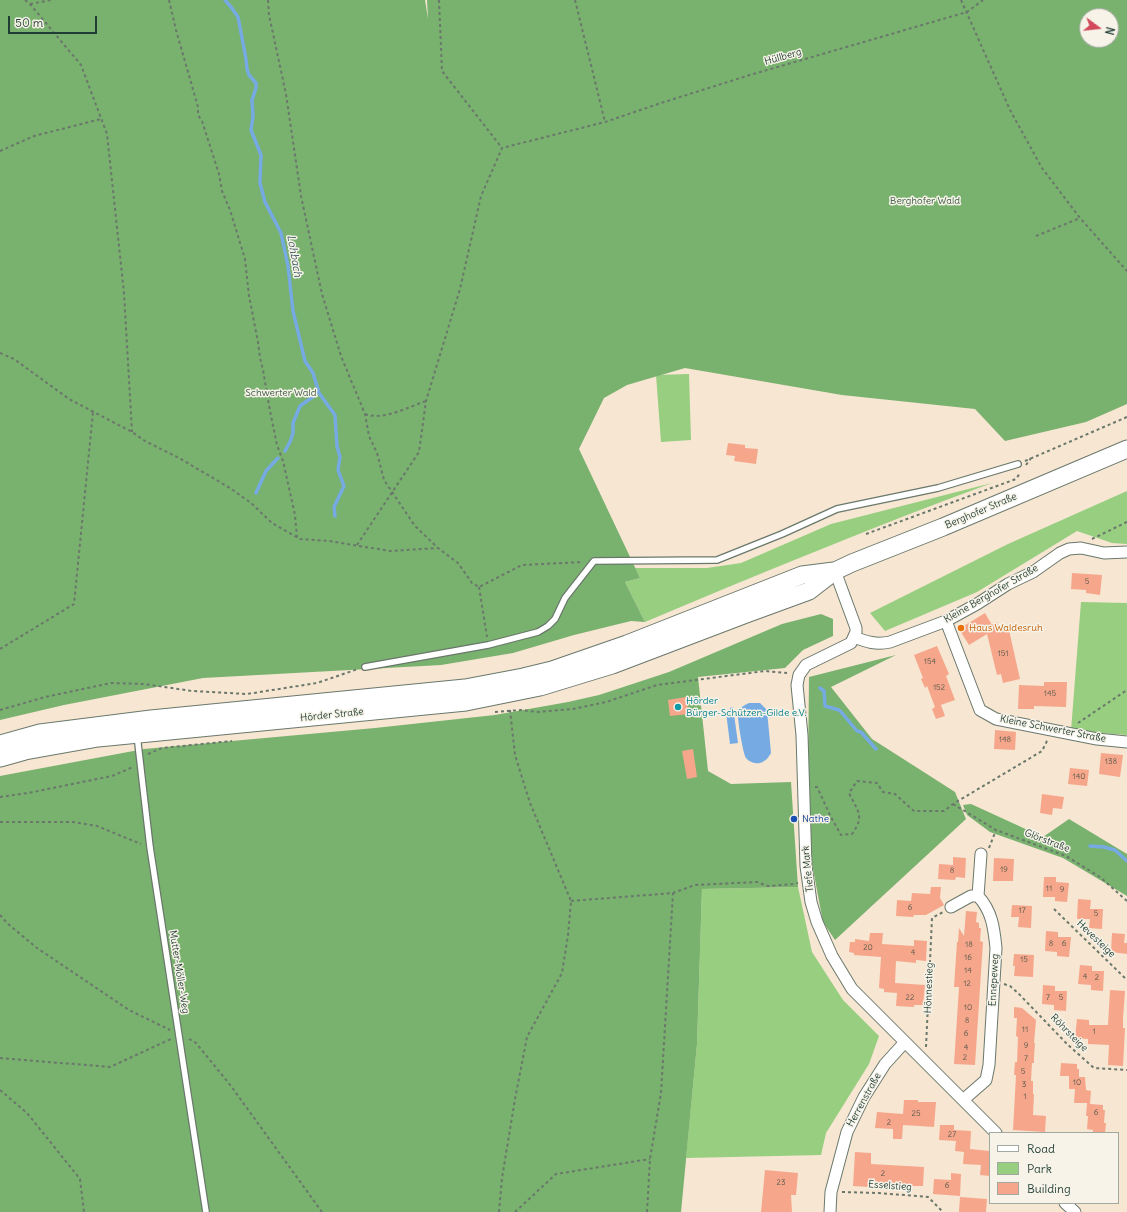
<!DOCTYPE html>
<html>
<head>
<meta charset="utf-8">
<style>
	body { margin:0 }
	#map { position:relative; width:1127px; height:1212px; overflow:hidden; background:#f6e6d2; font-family:Delius,sans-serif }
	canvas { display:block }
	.legend { position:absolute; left:989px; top:1132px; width:130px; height:72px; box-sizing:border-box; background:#f7f3e8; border:1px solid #a1aaa0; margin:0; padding:5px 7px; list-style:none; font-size:12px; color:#1f3d34 }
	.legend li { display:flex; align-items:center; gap:8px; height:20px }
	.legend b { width:20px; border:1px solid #a1aaa0 }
	.north { position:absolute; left:1079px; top:8px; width:40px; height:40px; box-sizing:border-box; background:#f7f3e8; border:1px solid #a1aaa0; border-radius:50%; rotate:105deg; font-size:11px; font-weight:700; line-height:16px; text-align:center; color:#1f3d34 }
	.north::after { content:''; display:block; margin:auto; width:14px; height:18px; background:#d1495b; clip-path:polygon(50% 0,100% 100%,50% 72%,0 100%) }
	.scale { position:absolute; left:8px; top:16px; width:89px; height:18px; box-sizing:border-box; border:2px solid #1f3d34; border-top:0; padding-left:5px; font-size:12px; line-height:14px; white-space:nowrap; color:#1f3d34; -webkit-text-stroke:3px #f7f3e8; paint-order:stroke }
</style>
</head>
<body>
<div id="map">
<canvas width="1127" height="1212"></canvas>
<ul class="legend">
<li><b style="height:5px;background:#fff"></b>Road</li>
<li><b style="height:11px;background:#97ce80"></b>Park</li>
<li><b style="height:11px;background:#f6a78b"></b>Building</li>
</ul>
<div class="north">N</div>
<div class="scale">50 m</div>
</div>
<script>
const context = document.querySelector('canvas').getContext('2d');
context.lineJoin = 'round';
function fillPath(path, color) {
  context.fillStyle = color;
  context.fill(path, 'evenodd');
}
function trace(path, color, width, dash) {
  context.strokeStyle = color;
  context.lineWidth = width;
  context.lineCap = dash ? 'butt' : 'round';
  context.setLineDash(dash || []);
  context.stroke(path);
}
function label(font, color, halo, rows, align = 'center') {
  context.font = font + ' Delius,sans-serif';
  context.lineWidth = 3;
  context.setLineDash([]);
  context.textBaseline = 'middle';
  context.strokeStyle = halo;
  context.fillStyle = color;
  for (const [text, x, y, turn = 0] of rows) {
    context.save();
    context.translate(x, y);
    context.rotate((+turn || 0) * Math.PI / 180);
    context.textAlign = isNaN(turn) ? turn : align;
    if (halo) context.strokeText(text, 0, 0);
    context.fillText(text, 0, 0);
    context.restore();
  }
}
fillPath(new Path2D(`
	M689,374L691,440L661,442L656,375Z
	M992,483C875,526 759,574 645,622L625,582L640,578L635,568H707L741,563L831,524Z
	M1127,491V544L1112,543L1077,531L977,592L885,631L870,613L1008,544Z
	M1081,602L1127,603V735L1071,731Z
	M798,887L812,952L843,1000L879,1036L869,1064L826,1133L821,1155L686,1158L697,1044L702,889Z`), '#97ce80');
fillPath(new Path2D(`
	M0,0H425L428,19L427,0H1127V404L1086,422L1005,441L975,409L842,395L685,368L627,385L604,398L579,449L640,578L625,582L645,622L631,621L574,635L513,653L441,665L203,678L64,705L0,720ZM1087,16H1111V40H1087Z
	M821,614L833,619V636L803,650L785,668L698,677L708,771L731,784L791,782L798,887L702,889L697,1044L681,1212H0V776L144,749L375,728L495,715L568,702L599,695L669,672L782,624Z
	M896,655L831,687L872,739L955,792L966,819L835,940L823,922L810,853L808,774L809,677Z
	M971,804L1043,837L1069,819L1127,854V896L1063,858L990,832L967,815L963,805Z`), '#79b16e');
fillPath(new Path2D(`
	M749,703H760L767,710L771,753C768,758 766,761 760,763C755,764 749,762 746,758C743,754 737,717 738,713C740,707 745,705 749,703Z
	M733,707L738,743L730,744L726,712L730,711V708Z`), '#75aae3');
trace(new Path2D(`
	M225,0L231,7L238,17L246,59L247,69L249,75L256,83V88L252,100L253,116L251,130L261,155L260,183L265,202L281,233L288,266L293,311L305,361L313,373L319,393L335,415L337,446L340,457L338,470L344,486L334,507L335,516
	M285,451L290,442L293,433V423L300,406L314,396L318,390
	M256,493L266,471L278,458
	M820,688L824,691L825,706L839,710L842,713L857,731L861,732L876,749
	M1090,846L1104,847L1115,850L1127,861`), '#75aae3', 3.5);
fillPath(new Path2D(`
	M728,443L745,445V448L758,449L756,464L734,461L735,456L726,455Z
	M1072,573L1102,575L1100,595L1086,593V590L1071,589Z
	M985,613L992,625L996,622L1002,631L1009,630L1020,679L1003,683L1001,674L997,675L987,634L969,645L959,629Z
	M937,646L949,674L946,676L955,700L935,707L941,705L945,716L936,719L932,709L935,707L927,686L925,688L921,679L923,678L914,655Z
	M1044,682H1067L1066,707L1034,706V709H1018L1019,685L1044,686Z
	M686,697L689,714L670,716L668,700Z
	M995,730L1016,732L1015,750L994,749Z
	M693,749L697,777L687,779L682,751Z
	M1101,753L1123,755L1120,777L1099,774Z
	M1070,768L1089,770L1087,786L1068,784Z
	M1042,794L1064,797L1062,809L1053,808L1052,815L1040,813Z
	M953,857L966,858L965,878L956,877L955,880L938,879L939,864L953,865Z
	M994,858L1014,859L1013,881H993Z
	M1044,877H1056V882L1069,883L1067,902L1055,901V897H1043Z
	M931,887H941L940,898L944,905L926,915H914L913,917L896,916L897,900L911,901L912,893L930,894Z
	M1078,899L1091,900L1090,909H1103L1102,929L1089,928L1090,919H1077Z
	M1012,905L1032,906L1031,928L1018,927L1019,917H1011Z
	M966,911L977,912L976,922L979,923V928H981L980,941L983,942L975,1065L954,1064L959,987H954L957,942H958L959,928L964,936Z
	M1046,931L1058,932V937H1071L1069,957L1057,956V952L1045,951Z
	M870,933H883L882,944L914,946V940L927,941L926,961L916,960V963L896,961L895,983L925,985L923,1005H914V1007L896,1006L897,993L884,992V989L879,988L881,957L854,955V953L849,952L850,942H855V939L869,941Z
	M1112,933L1125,934L1124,943H1127V954L1111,952Z
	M1014,954L1034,955L1033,977L1014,976L1015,966H1013Z
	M1080,965L1092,966V971H1104L1103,991L1091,990V985L1078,984Z
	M1043,985L1055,986V991H1067L1066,1011L1054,1010V1005L1042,1004Z
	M1110,990L1125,991L1123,1018V1028H1125L1123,1066L1108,1065L1109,1045L1088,1044V1039L1075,1038L1077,1019L1089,1020V1025H1108Z
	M1014,1007L1022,1008L1036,1020L1034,1043H1035L1034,1057V1063H1032L1031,1081H1033V1094H1034L1033,1115L1046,1116L1045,1132L1013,1130L1016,1075H1014L1015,1062H1017L1018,1037L1016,1036L1017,1018H1014Z
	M1061,1063L1077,1064V1069H1079V1077H1085L1086,1090L1091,1091L1090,1104L1103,1105V1110H1105L1104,1123H1106L1105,1133H1093V1130L1087,1129L1088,1116H1086L1087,1103H1074L1075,1089H1069V1076H1060Z
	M904,1100H918V1102H936L934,1127L903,1125L902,1139H893V1129L875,1128L877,1112L903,1114Z
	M940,1125H954V1130L971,1131L970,1149L990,1151V1176L980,1175L981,1165L963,1164L964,1152L955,1151L956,1141L939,1140Z
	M855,1152L871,1153V1164L924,1167L923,1186H911L910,1188L869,1186V1187L853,1186Z
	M765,1170L798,1173L796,1195H791L792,1212H761Z
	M951,1173L961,1174L960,1196L933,1194L934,1179L951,1180Z
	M960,1197L987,1199L986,1212H959Z`), '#f6a78b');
const lane = new Path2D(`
	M365,667L488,645L538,632L548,626L555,619L565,598L594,561L717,560L782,534L837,509L938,488L1018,464
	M137,735L150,847L206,1212`);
const street = new Path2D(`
	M835,571L856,628V632L851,643L806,665L799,675L797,685L802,735L806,866L811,902L817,922L832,956L852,989L996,1133
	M946,621L980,710L996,719L1097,739L1127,742
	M854,637C867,642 876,645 890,642L946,621L977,604L1008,584L1033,572L1060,553L1069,549L1081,548L1104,553L1127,552
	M951,907L971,896H978
	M963,1100L986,1080L989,1065L996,948C994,928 992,911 978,896L981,854
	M1065,1203L1075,1212
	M830,1212L831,1192L847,1132L864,1097L885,1064L905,1042`);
const primary = new Path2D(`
	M0,744L40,733L151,719L465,688L523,677L552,670L627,644L802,575L834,571
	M0,758L25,751L98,738L466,702L540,687L612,665L746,614L809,591L835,571L852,563L943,527L1127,449`);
trace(lane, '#6a786b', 8);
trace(street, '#6a786b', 13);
trace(primary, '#6a786b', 19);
trace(new Path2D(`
	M25,0L30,4L81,65L107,134L124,293L132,432
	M169,0L176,30L198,107V115L202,121L219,174L222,191L230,210L245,259L249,296L258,342L260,358L263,370L270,411L277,445L283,461L295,515L297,537
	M268,0L269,15L286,94L301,196L322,294L341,356L365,414L369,436L377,453L384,480L415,526L438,548L458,563L472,583L479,587L522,565L583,562
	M439,0L442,71L502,148
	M575,0L605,122
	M961,0L1010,110L1042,168L1080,218L1127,271
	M30,4L51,0
	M0,151L34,136L101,119
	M1036,236L1080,218
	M0,353L14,359L69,399L132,432L145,441L179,458L230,488L251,503L272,523L300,539L329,541L390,551L438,548
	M365,414C383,421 408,407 426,401
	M1025,461L1127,417
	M1026,465L1031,458
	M866,534L1016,479L1020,473
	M1092,539L1127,522
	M357,545L419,452L426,401L460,289L481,196L502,148L605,122L661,103L750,75L967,12L983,0
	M479,587L487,637
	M0,649L74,604L93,412
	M0,710L45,697L111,683L144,684L192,691L247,694L317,683L358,669
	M495,712L521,710L538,712L573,709L606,702L657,685L765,671L787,673
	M1078,723L1127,690
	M148,754L162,748L232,741
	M815,787H817L831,817L841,835L852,834C865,816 858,812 849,793L857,781L877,783L883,792L895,794L914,811H944L953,804L1042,751L1047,741L1048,740
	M0,797L28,793L112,776L133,767
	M953,804L996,830L1066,856L1100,877L1127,901
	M0,822H73L97,826L141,844
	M989,848L996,830
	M571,901L673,893L695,885L757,882L768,886L793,884L798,883
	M1054,909L1127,980
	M0,915L8,924L37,948L129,1010L170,1030
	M1004,984L1010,986L1018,993L1068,1045L1094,1068L1127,1070
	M189,1039L196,1043L231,1086L322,1212
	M926,1047L932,918L943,912
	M0,1058L110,1067L171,1039
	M0,1090L27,1113L80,1179L84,1212
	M842,1192L879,1193L928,1197L943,1212
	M499,1212L502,1178L515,1099L527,1037L562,973L568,935L571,901L530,803L515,755L510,710
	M515,1212L556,1174L650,1159
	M647,1212L650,1159L661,1093L673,893`), '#6a786b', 2, [3, 3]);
trace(lane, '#fff', 5.5);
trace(street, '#fff', 11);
trace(primary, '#fff', 17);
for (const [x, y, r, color] of [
	[961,628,4,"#e8710a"],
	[678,707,4,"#0f9aa8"],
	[794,819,4,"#1a4fb4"]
]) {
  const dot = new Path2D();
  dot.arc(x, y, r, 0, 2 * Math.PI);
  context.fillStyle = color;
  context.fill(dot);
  trace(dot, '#f7f3e8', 1.5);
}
label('8px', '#55584a', null, [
	["5",1087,582],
	["151",1003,654],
	["154",930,662],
	["152",939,688],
	["145",1050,694],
	["148",1005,740],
	["138",1111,762],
	["140",1079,777],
	["19",1004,870],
	["8",952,871],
	["11",1049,889],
	["9",1062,890],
	["6",910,908],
	["17",1022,911],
	["5",1096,914],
	["8",1051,944],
	["6",1064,944],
	["18",969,945],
	["20",868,948],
	["4",913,953],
	["16",968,958],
	["15",1024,960],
	["14",968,971],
	["4",1085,977],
	["2",1097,978],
	["12",967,984],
	["22",910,998],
	["7",1048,998],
	["5",1061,998],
	["10",968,1008],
	["8",967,1021],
	["11",1025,1030],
	["1",1094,1032],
	["6",966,1034],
	["9",1026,1046],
	["4",966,1048],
	["2",965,1058],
	["7",1026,1059],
	["5",1023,1072],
	["10",1077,1083],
	["3",1024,1085],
	["1",1025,1097],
	["6",1096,1113],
	["25",916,1114],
	["2",889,1123],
	["27",952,1135],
	["2",883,1174],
	["23",781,1183],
	["6",947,1186]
]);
label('10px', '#1f3d34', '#f7f3e8', [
	["Hüllberg",783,57,-16],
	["Berghofer Straße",981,511,-23],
	["Kleine Berghofer Straße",991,594,-30],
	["Hörder Straße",332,715,-6],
	["Kleine Schwerter Straße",1053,729,11],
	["Glörstraße",1047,841,21],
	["Tiefe Mark",808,869,-96],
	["Hevesteige",1096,939,44],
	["Mutter-Möller-Weg",179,972,81],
	["Ennepeweg",994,980,-87],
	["Hönnestieg",929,988,-88],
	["Röhrsteige",1069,1033,45],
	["Herrenstraße",864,1100,-61],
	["Esselstieg",890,1186,4]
]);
label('10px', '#375a43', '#f7f3e8', [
	["Berghofer Wald",925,201],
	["Schwerter Wald",281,393]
]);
label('10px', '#c56008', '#f7f3e8', [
	["Haus Waldesruh",969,628]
], 'left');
label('10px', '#0d838f', '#f7f3e8', [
	["Hörder",686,701],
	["Bürger-Schützen-Gilde e.V.",686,713]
], 'left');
label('10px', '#164399', '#f7f3e8', [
	["Nathe",802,819]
], 'left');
label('italic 11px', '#345860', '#f7f3e8', [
	["Lohbach",294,256,80]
]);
</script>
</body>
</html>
